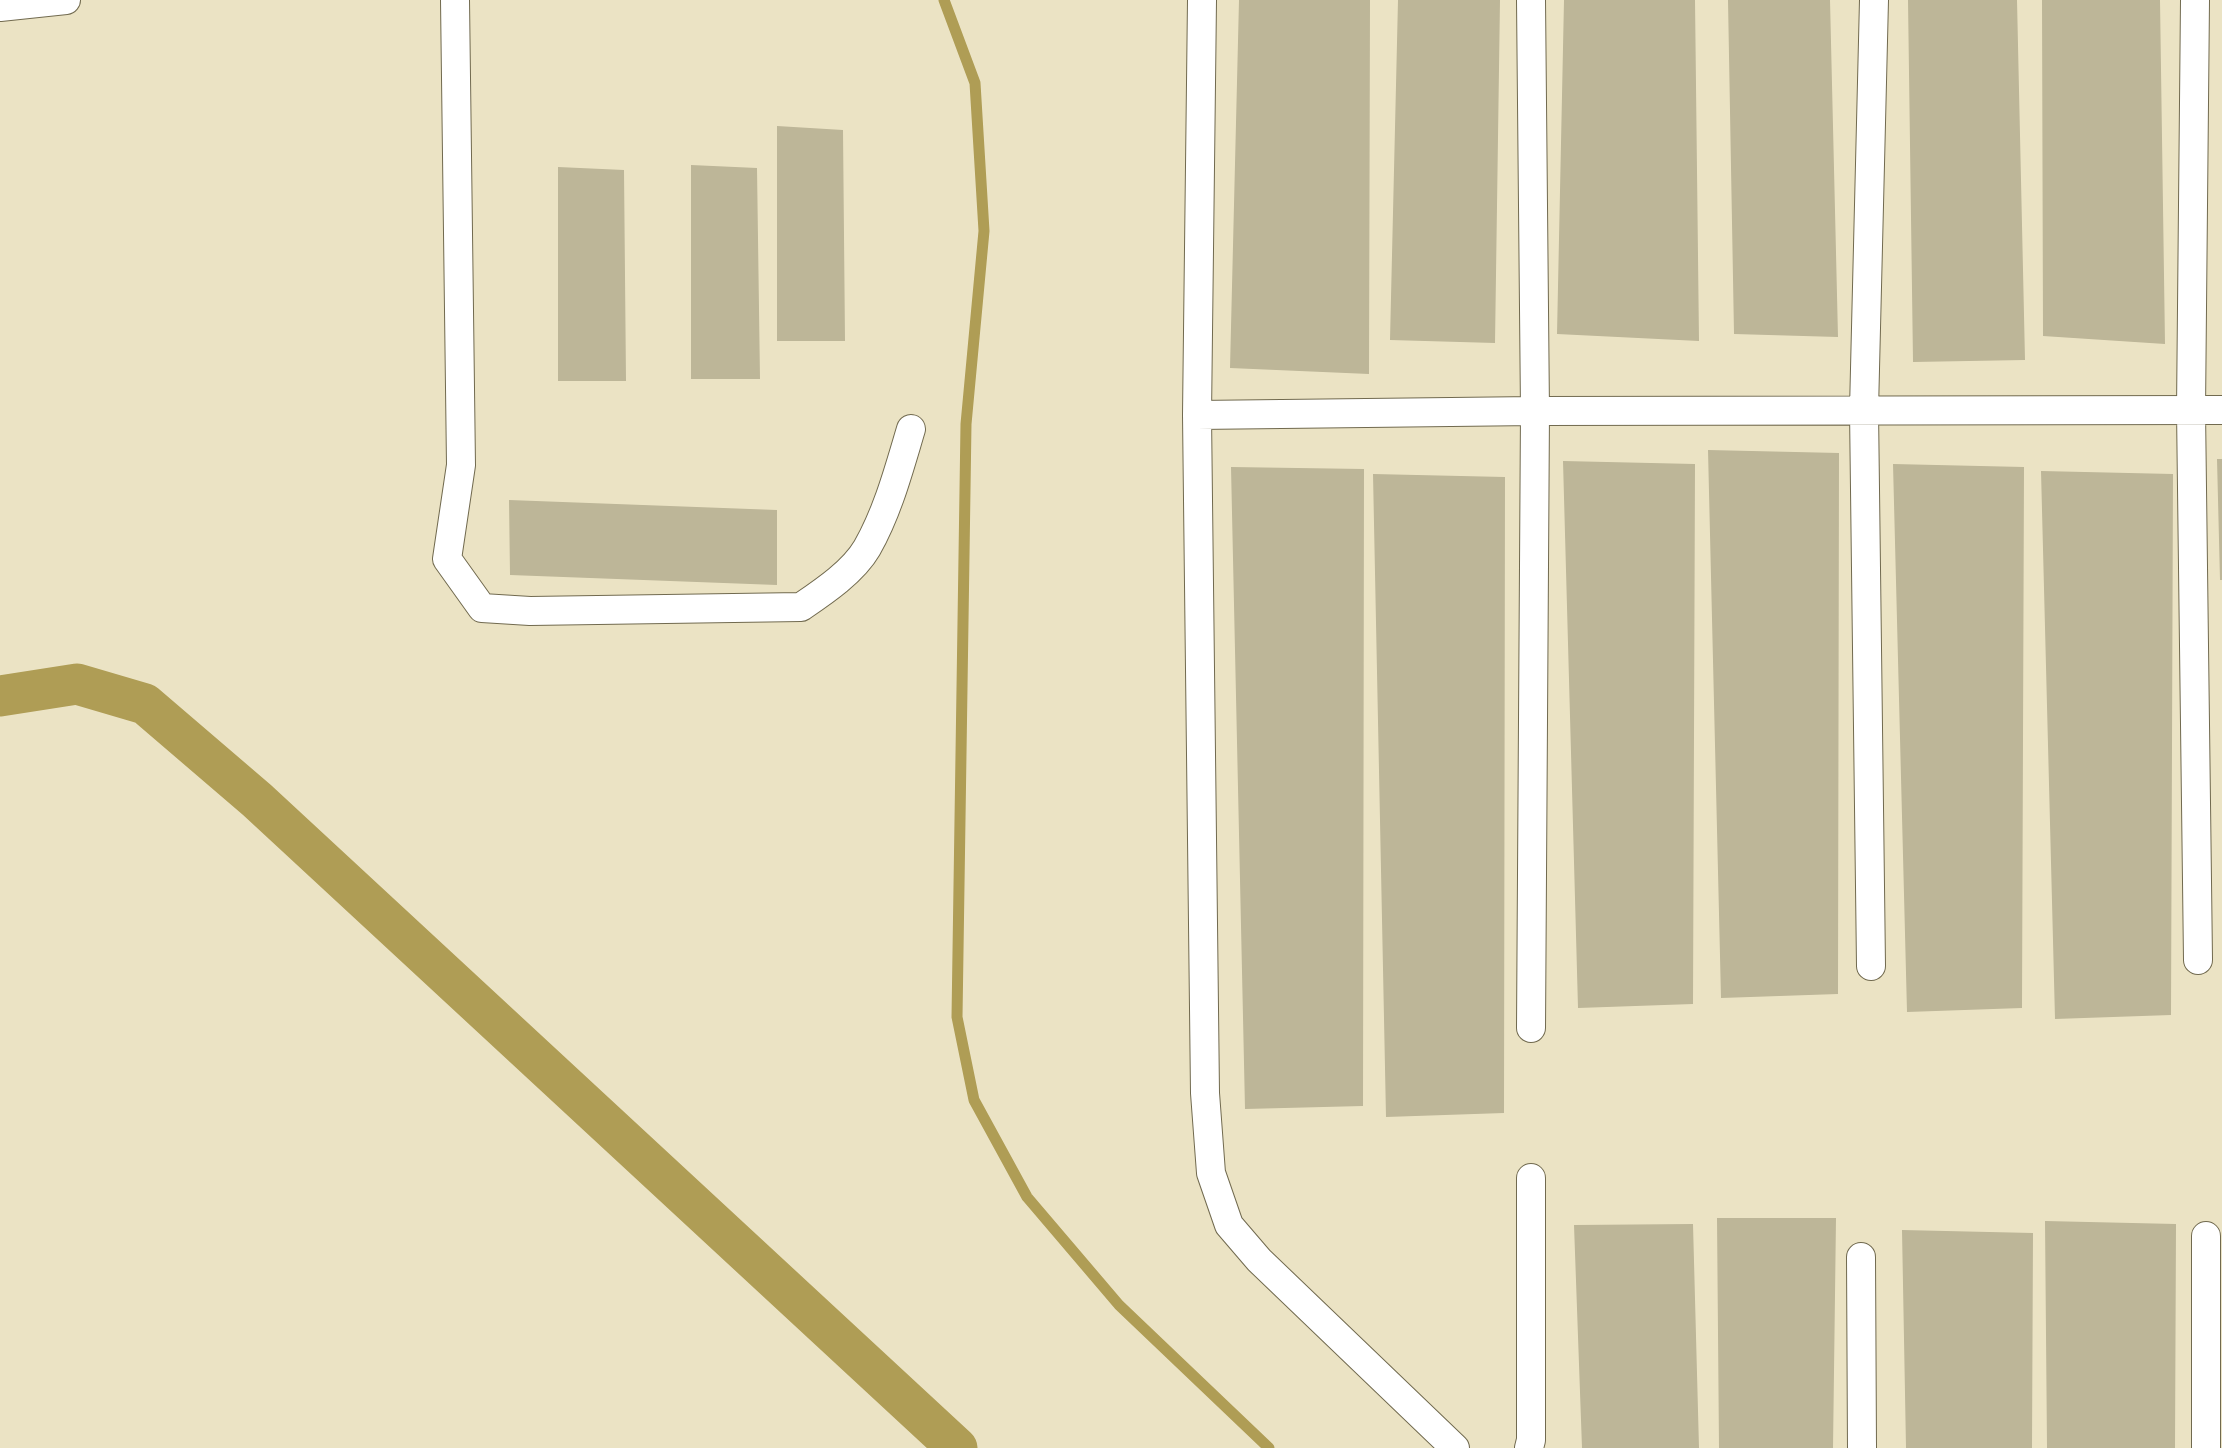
<!DOCTYPE html>
<html>
<head>
<meta charset="utf-8">
<style>
	body { margin:0 }
	canvas { display:block; background:#ebe3c4 }
</style>
</head>
<body>
<canvas width="2222" height="1448"></canvas>
<script>
const context = document.querySelector('canvas').getContext('2d');
context.lineJoin = 'round';
function trace(path, color, width, dash) {
  context.strokeStyle = color;
  context.lineWidth = width;
  context.lineCap = dash ? 'butt' : 'round';
  context.setLineDash(dash || []);
  context.stroke(path);
}
function fillPath(path, color) {
  context.fillStyle = color;
  context.fill(path, 'evenodd');
}
trace(new Path2D(`
	M944,0L975,83L984,231L966,424L957,1017L974,1100L1027,1197L1119,1305L1269,1448`), '#af9d55', 11);
trace(new Path2D(`
	M0,696L77,684L145,704L257,800L957,1448`), '#af9d55', 41);
fillPath(new Path2D(`
	M1239,0H1370L1369,374L1230,368Z
	M1398,0H1500L1495,343L1390,340Z
	M1564,0H1695L1699,341L1557,334Z
	M1728,0H1830L1838,337L1734,334Z
	M1908,0H2017L2025,360L1913,362Z
	M2042,0H2160L2165,344L2043,336Z
	M777,126L843,130L845,341H777Z
	M691,165L757,168L760,379H691Z
	M558,167L624,170L626,381H558Z
	M1708,450L1839,453L1838,994L1721,998Z
	M2217,459H2222V580H2220Z
	M1563,461L1695,464L1693,1004L1578,1008Z
	M1893,464L2024,467L2022,1008L1907,1012Z
	M1231,467L1364,469L1363,1106L1245,1109Z
	M2041,471L2173,474L2171,1015L2055,1019Z
	M1373,474L1505,477L1504,1113L1386,1117Z
	M509,500L777,510V585L510,575Z
	M1717,1218H1836L1833,1448H1719Z
	M2045,1221L2176,1224L2175,1448H2047Z
	M1693,1224L1699,1448H1582L1574,1225Z
	M1902,1230L2033,1233L2032,1448H1906Z`), '#bdb698');
const minor = new Path2D(`
	M455,0L461,465L447,559L482,608L530,611L801,607C823,592 853,572 867,548C888,511 899,469 911,429
	M1202,0L1197,415L1205,1093L1211,1173L1229,1225L1259,1260L1455,1448
	M1531,0L1535,411L1531,1028
	M2195,0L2191,410L2198,960
	M0,7L66,0
	M1197,415L1535,411L2222,410
	M1871,966L1864,410L1874,0
	M1861,1257L1862,1448
	M1529,1448L1531,1440V1178
	M2206,1448V1236`);
trace(minor, '#716a4f', 30);
trace(minor, '#fff', 28);
</script>
</body>
</html>
